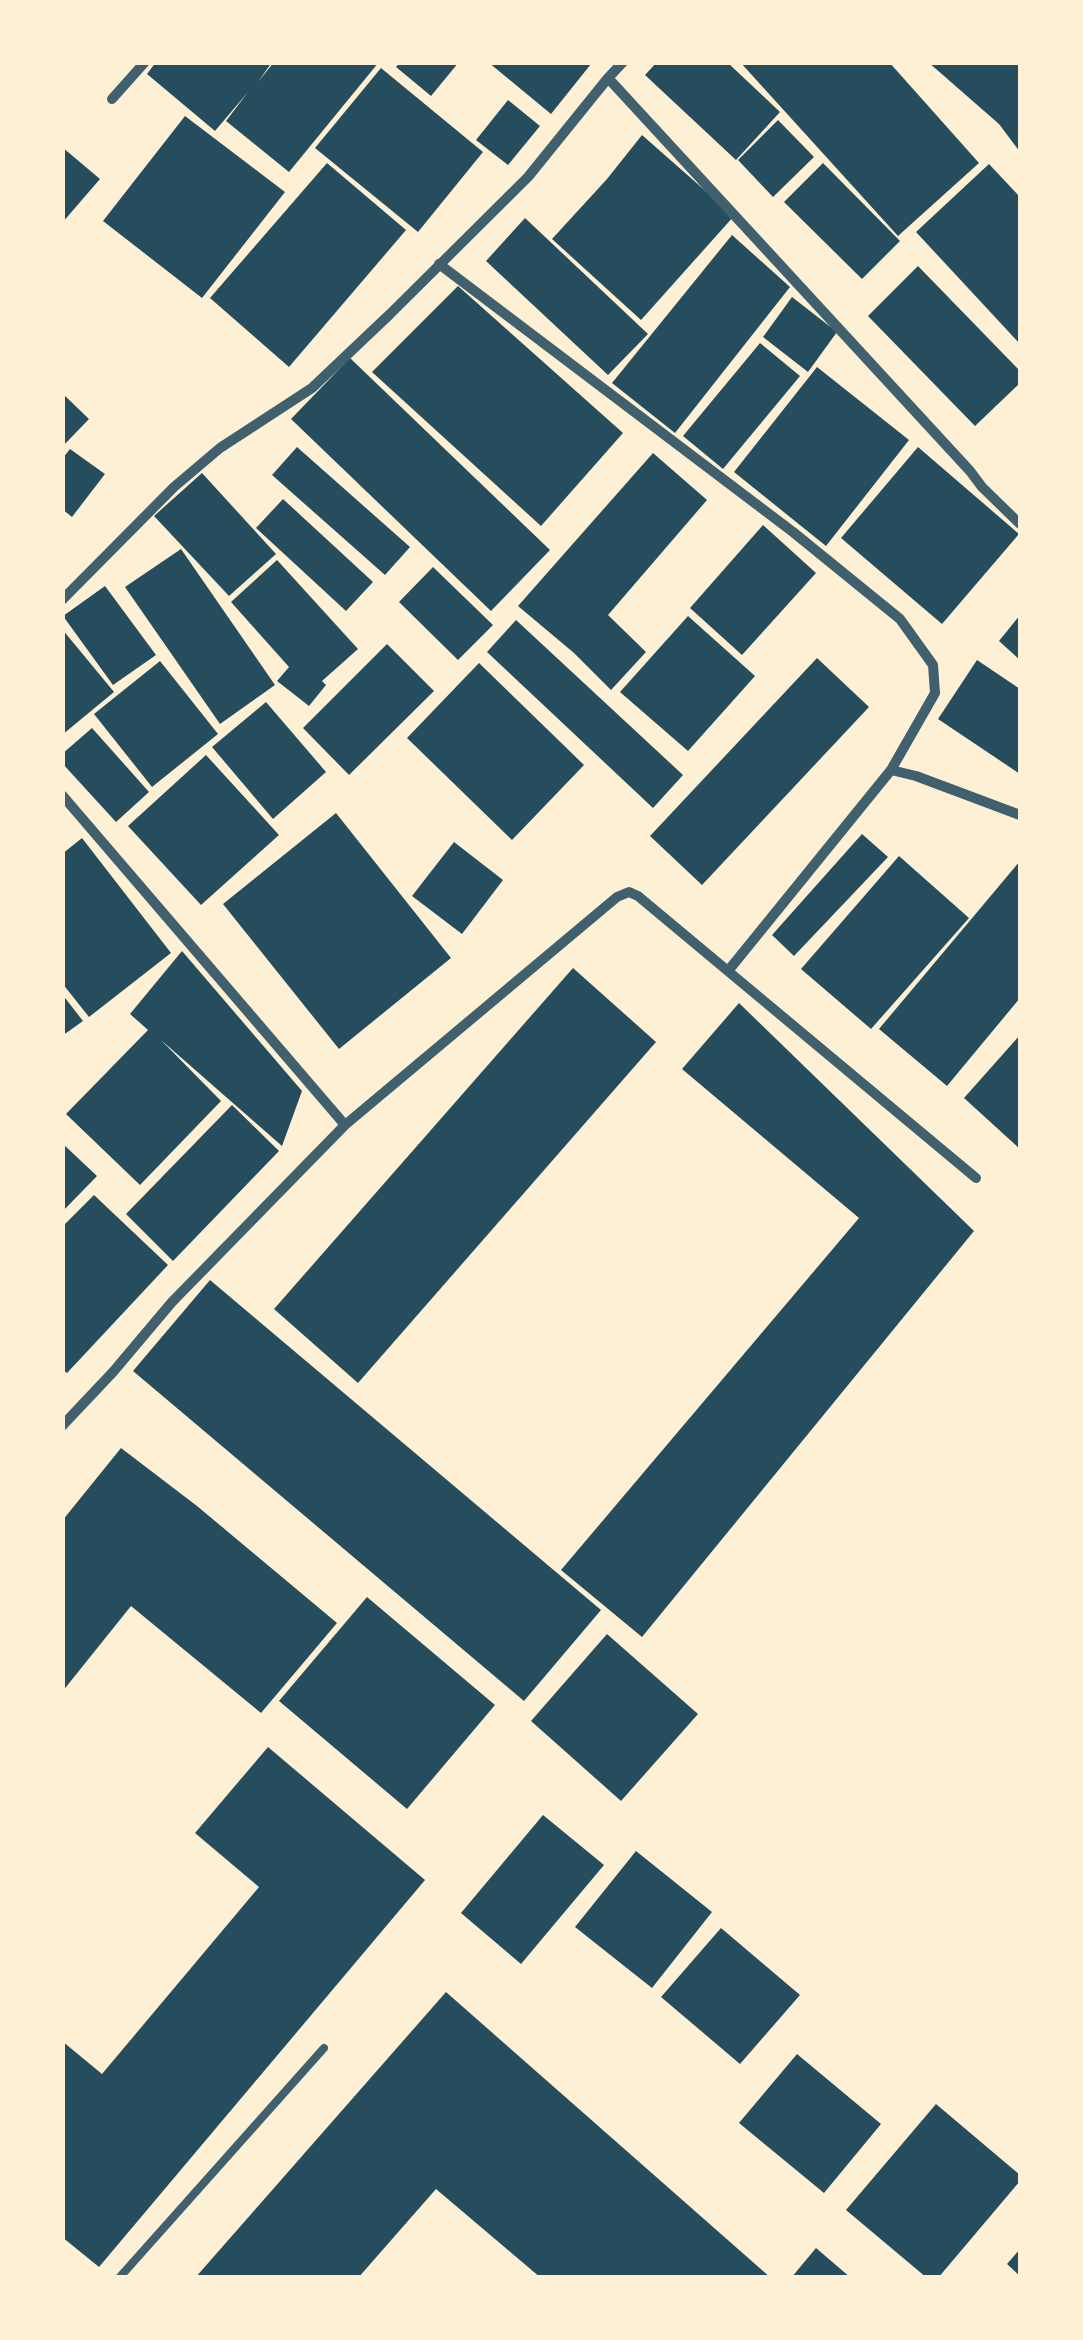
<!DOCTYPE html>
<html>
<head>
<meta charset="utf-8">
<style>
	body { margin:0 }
	#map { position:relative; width:1083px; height:2340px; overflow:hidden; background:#fdf0d5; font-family:Helvetica,sans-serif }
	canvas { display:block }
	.frame { position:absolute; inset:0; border:65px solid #fdf0d5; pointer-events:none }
</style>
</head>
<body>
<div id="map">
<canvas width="1083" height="2340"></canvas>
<div class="frame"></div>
</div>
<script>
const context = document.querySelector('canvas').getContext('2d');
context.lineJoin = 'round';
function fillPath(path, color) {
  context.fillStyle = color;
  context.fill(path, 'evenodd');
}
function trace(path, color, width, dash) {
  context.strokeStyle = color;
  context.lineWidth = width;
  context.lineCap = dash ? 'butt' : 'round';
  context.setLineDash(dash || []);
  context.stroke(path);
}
fillPath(new Path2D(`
	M156,62H272L258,82L274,62H379L289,172L226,121L248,92L215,131L147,74Z
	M400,62H459L431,96L396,67Z
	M488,62H588L591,64L551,114Z
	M657,62H727L780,112L736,160L645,75Z
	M740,62H889L979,163L898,236Z
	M928,62H1020V152L999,124Z
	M381,68L483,152L418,232L315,148Z
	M508,100L540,126L508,165L476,140Z
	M185,116L285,192L202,298L103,221Z
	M778,120L814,157L773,197L738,160Z
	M642,135L734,216L641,320L552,239L607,179Z
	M62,147L100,179L62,223Z
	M327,163L406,230L289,367L210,298Z
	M823,163L900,241L862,279L784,202Z
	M989,164L1020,197V344L916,232Z
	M525,218L648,334L608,375L486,261Z
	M732,235L790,287L675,433L612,383Z
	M918,266L1020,371V383L975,426L868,316Z
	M458,286L623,433L541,526L372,372Z
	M792,297L837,332L808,372L763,337Z
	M760,343L800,376L723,469L683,436Z
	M350,358L550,550L491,611L291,419Z
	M817,367L909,440L826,546L734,472Z
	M62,393L89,419L62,447Z
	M297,447L410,547L385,575L272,475Z
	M918,447L1019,534L942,624L841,538Z
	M70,449L105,474L72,517L62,509V459Z
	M653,453L707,500L608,615L646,652L611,690L574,653L518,606Z
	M202,473L276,554L229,596L154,516Z
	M283,499L373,582L346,611L256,528Z
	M763,525L816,573L742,655L690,608Z
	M181,549L275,685L220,724L125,587Z
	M277,560L358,649L322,681L326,685L309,706L277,681L289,667L231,602Z
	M433,567L493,625L458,660L399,602Z
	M105,586L156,655L113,685L63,616Z
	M1020,615V660L999,641Z
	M688,616L755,676L688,751L620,692Z
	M516,620L683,775L653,808L487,652Z
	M62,629L114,692L62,735Z
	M387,644L434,691L349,775L303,728Z
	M817,658L869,707L702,885L650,836Z
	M977,660L1020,689V774L938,719Z
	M160,661L218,734L152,787L94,714Z
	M479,663L584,765L512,840L407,738Z
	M266,702L326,772L273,819L212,747Z
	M92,728L149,792L116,822L62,763V754Z
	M206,755L279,835L201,905L128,826Z
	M336,813L451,958L339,1049L223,904Z
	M862,834L888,857L794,956L772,935Z
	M82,838L171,953L89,1017L62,983V854Z
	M454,842L503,880L462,934L412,896Z
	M899,856L969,918L871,1029L801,969Z
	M1020,861V998L947,1086L879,1029Z
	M182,951L302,1091L282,1146L161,1040L221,1101L140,1185L66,1114L148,1030L130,1014Z
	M573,968L656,1042L358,1383L274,1309Z
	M62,994L83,1021L62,1036Z
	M739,1003L974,1231L642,1637L561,1570L859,1218L682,1069Z
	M1020,1035V1149L964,1098Z
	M232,1105L279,1151L173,1261L126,1214Z
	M62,1143L97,1176L62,1212Z
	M94,1195L168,1265L67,1373L62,1369V1227Z
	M210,1280L601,1610L524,1701L133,1371Z
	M121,1448L197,1506L337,1623L261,1713L131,1606L62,1692V1521Z
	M367,1597L495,1705L407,1809L279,1701Z
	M607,1634L698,1714L621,1801L531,1721Z
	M268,1747L425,1880L99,2267L62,2237V2041L102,2074L259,1887L195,1833Z
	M543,1815L604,1865L521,1964L461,1913Z
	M636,1851L712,1912L652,1988L575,1927Z
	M721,1928L800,1995L740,2064L661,1997Z
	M446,1992L771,2278H541L436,2189L358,2278H195Z
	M797,2054L881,2124L824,2193L739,2123Z
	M936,2104L1020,2175V2181L938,2278H927L846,2210Z
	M816,2248L851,2278H791Z
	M1020,2249V2276L1007,2264Z`), '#264d5e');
trace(new Path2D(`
	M119,2278L324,2048`), '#3f606c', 8);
trace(new Path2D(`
	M608,78L970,471L982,487L1020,524
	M112,99L145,62
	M439,264L793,532L900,619L933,665L935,693L891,770L916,776L1020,815
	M62,600L174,487L220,448L312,388L389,315L528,177L608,78L623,62
	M62,795L345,1125
	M728,971L891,770
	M62,1426L113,1372L172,1302L345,1125L617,897L629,892L638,896L976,1178`), '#3f606c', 10);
</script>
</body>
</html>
